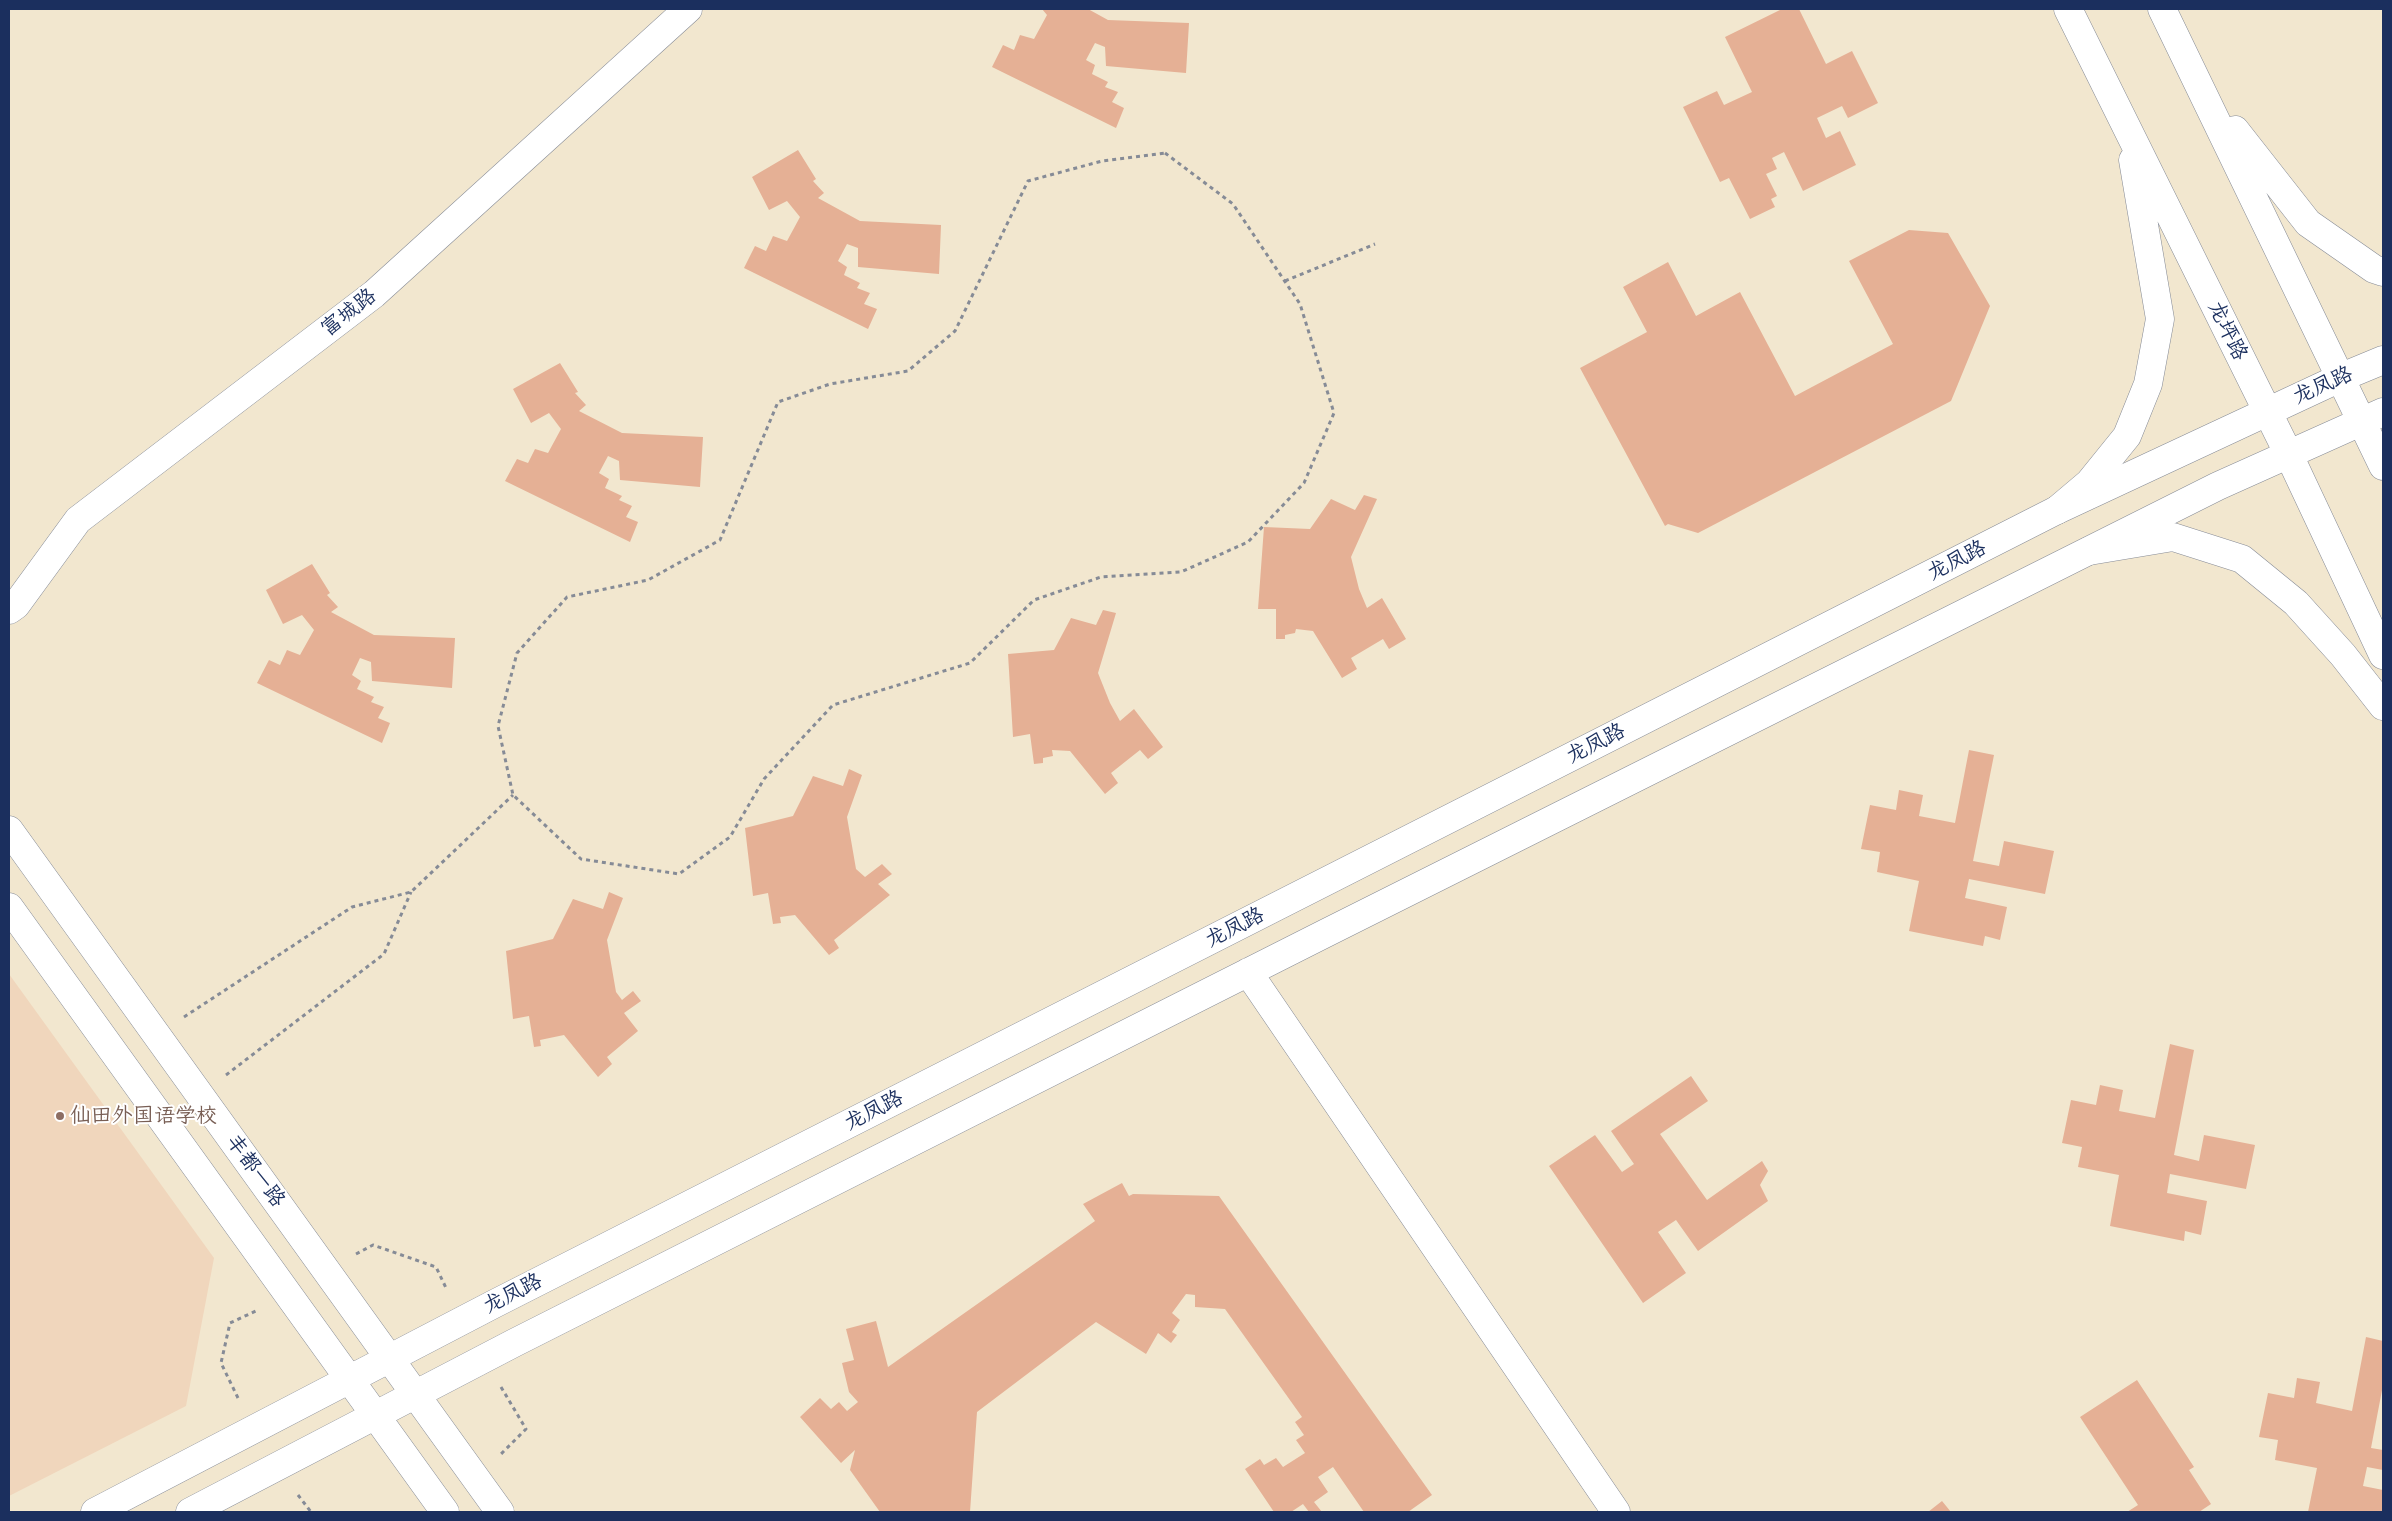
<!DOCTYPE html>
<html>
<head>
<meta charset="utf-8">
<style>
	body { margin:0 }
	#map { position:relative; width:2392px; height:1521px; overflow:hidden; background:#f2e7cf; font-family:Caveat,sans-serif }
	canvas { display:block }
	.frame { position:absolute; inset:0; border:10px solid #1b2f5e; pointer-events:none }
</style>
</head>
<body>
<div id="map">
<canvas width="2392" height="1521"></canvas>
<div class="frame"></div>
</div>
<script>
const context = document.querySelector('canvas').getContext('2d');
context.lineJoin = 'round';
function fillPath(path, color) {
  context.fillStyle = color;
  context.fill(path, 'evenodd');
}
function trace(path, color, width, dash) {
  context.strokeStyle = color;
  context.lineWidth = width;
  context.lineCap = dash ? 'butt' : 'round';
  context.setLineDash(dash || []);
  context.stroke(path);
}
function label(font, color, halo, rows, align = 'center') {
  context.font = font + ' Caveat,"LXGW WenKai TC",sans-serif';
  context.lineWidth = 4;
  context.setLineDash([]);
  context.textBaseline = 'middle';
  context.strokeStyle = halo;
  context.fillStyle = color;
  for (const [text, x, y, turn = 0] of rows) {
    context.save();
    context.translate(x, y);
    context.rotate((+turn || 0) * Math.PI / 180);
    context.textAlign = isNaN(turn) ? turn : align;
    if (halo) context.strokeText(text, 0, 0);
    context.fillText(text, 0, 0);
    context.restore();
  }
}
fillPath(new Path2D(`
	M9,974L214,1258L186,1406L9,1496Z`), '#f0d6bc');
fillPath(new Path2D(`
	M1042,9H1088L1108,20L1189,23L1186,73L1106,66L1105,47L1095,43L1086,60L1095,65L1092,74L1108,82L1105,87L1118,92L1112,102L1124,108L1116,128L992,67L1003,45L1014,50L1020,35L1034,39L1047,15Z
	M1782,9H1799L1826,64L1852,51L1878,103L1848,118L1842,106L1817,118L1826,138L1840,131L1856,165L1803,191L1784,152L1772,158L1777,169L1766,174L1777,196L1771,199L1775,207L1750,219L1729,178L1720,182L1683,107L1717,91L1724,105L1752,92L1725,37Z
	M798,150L816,179L813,181L824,193L818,198L860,221L941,225L939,274L858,267V248L847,244L838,261L847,267L844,275L860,283L857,288L870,293L864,304L877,309L868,329L744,268L755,246L766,251L773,236L787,241L800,217L787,201L769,210L752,177Z
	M1909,230L1948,233L1990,306L1951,401L1698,533L1668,524L1665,526L1580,368L1647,332L1623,287L1668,262L1696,316L1740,292L1795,396L1893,344L1849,261Z
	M560,363L578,392L575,393L586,405L579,411L622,433L703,437L700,487L620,480L619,461L608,456L599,473L609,479L605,488L622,496L619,500L632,506L626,517L638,522L630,542L505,481L517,459L528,463L535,449L548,453L561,429L549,413L531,423L513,389Z
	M1364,495L1377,499L1351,557L1359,589L1367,608L1382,598L1406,639L1389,649L1383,639L1351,658L1357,669L1342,678L1313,631L1296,629L1295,633L1285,635V639H1276V609H1258L1264,527L1310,529L1331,499L1355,510Z
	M312,564L330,593L327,595L338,607L331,612L374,635L455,638L452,688L372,681L371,662L360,658L352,675L361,681L357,689L374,697L371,702L384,707L378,718L390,723L382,743L257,683L269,660L280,665L287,650L300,655L314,630L302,615L283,624L266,590Z
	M1103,610L1116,613L1098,673L1110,703L1120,721L1134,709L1163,747L1148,759L1140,750L1111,773L1118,783L1105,794L1070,751L1052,750L1053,756L1043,758V763L1034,764L1030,734L1013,737L1008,654L1054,650L1071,618L1096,625Z
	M1969,750L1994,755L1973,861L1999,866L2004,841L2054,851L2045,894L1969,879L1965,898L2007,907L2000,940L1985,936L1983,946L1909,931L1919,881L1877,872L1880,852L1861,849L1870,805L1896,810L1899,790L1923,795L1919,816L1955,823Z
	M849,769L862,775L847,817L856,869L865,877L882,864L892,874L878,884L890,895L834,940L839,948L829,955L795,915L780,917L781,923L773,924L768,893L753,896L745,828L793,816L813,776L843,786Z
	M609,892L623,898L607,940L616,992L622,1000L633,991L641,1001L624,1013L638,1031L607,1057L612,1064L598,1077L564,1035L540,1040L541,1046L534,1047L529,1016L513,1019L506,951L553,939L573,899L603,909Z
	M2170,1044L2194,1050L2174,1155L2199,1161L2204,1135L2255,1145L2246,1189L2170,1174L2167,1193L2207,1201L2201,1235L2185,1231L2184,1241L2110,1226L2119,1175L2078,1167L2082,1147L2062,1143L2071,1100L2096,1105L2100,1085L2123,1090L2119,1111L2155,1118Z
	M1691,1076L1708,1101L1660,1134L1707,1200L1762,1161L1768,1171L1760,1185L1768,1201L1698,1251L1676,1220L1658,1232L1686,1273L1643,1303L1549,1166L1595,1135L1622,1172L1634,1164L1611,1131Z
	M1122,1183L1129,1196L1133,1194L1219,1196L1432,1495L1408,1512H1364L1333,1467L1318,1477L1328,1492L1314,1502L1322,1512H1309L1303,1504L1291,1512H1274L1245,1469L1260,1459L1264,1465L1276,1458L1283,1467L1305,1453L1296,1440L1304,1435L1295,1422L1302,1417L1225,1309L1195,1307V1295L1186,1294L1172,1313L1180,1320L1172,1332L1177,1335L1171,1343L1158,1333L1146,1354L1096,1322L977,1412L970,1512H880L850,1470L855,1450L841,1463L800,1417L820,1398L831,1409L839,1402L847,1411L858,1402L849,1392L842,1363L854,1360L846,1329L876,1321L888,1367L1095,1221L1083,1204Z
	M2366,1337L2383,1341V1385L2371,1448L2383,1450V1470L2367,1467L2363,1486L2383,1490V1512H2308L2317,1468L2275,1460L2278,1440L2259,1437L2268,1393L2294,1398L2297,1378L2320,1382L2316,1403L2352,1411Z
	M2137,1380L2194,1467L2189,1470L2211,1504L2199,1512H2127L2138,1505L2080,1417Z
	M1942,1501L1951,1512H1928Z`), '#e5b095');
const minor = new Path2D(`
	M9,610L16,605L78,520L374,294L688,9
	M9,830L500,1512
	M9,907L445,1512
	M1248,972L1616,1512
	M95,1512L494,1304L2057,510L2342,377L2383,360
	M190,1512L514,1343L1326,933L2218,486L2383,412`);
const major = new Path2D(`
	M2068,9L2289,455L2383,655
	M2162,9L2383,466
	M2235,130L2308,223L2374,269L2383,272
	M2057,510L2089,483L2127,436L2148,384L2160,319L2133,160
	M2089,551L2173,537L2242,559L2296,603L2343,655L2383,706`);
trace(minor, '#868b96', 29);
trace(major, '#868b96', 29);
trace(new Path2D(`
	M1165,153L1233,204L1300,304L1334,413L1304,483L1248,542L1181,572L1101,577L1034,600L970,663L833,705L764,779L730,837L679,874L581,859L513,795L498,726L517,653L567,597L648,580L720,540L778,402L830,384L908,371L955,331L1028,181L1102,161Z
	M1285,281L1375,244
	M184,1017L352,907L411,892L513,795
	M226,1075L384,954L411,892
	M356,1254L373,1245L436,1267L447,1290
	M501,1387L526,1429L501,1454
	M238,1398L221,1363L230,1323L258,1310
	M298,1495L311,1512`), '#868b96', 3, [4, 4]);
trace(minor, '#fff', 28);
trace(major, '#fff', 28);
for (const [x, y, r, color] of [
	[60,1116,5,"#8d6e63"]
]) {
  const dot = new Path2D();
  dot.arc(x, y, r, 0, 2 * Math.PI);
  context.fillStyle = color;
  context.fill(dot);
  trace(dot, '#fff', 2);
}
label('21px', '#1b2f5e', '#fff', [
	["富城路",349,313,-38],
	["龙坪路",2227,331,64],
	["龙凤路",2323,386,-24],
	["龙凤路",1957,561,-27],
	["龙凤路",1596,744,-27],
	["龙凤路",1235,928,-27],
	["龙凤路",874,1111,-27],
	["丰都一路",255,1171,54],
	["龙凤路",513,1294,-27]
]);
label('21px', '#785e54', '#fff', [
	["仙田外国语学校",70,1116]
], 'left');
</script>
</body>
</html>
